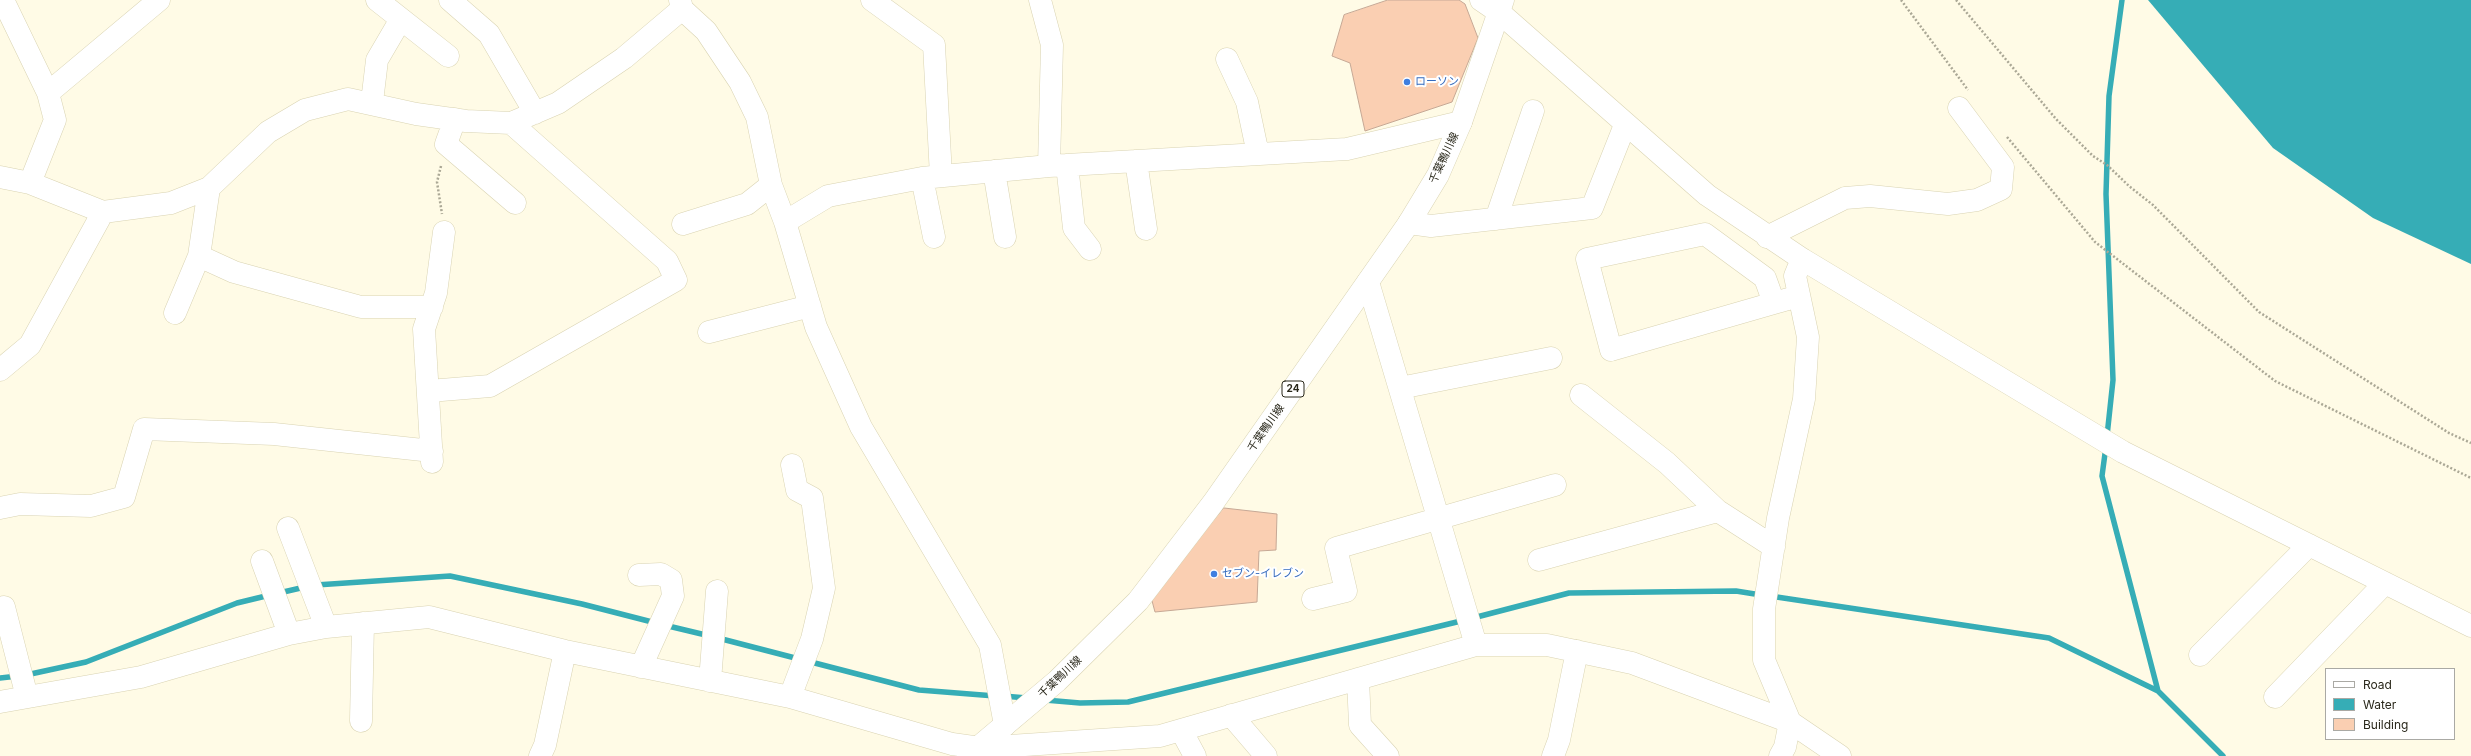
<!DOCTYPE html>
<html>
<head>
<meta charset="utf-8">
<style>
	body { margin:0 }
	#map { position:relative; width:2471px; height:756px; overflow:hidden; background:#fffbe6; font-family:Inter,sans-serif }
	canvas { display:block }
	.legend { position:absolute; left:2325px; top:668px; width:130px; height:72px; box-sizing:border-box; background:#fff; border:1px solid #aaa9a4; margin:0; padding:5px 7px; list-style:none; font-size:12px; color:#2a281b }
	.legend li { display:flex; align-items:center; gap:8px; height:20px }
	.legend b { width:20px; border:1px solid #aaa9a4 }
</style>
</head>
<body>
<div id="map">
<canvas width="2471" height="756"></canvas>
<ul class="legend">
<li><b style="height:5px;background:#fff"></b>Road</li>
<li><b style="height:11px;background:#36adb6"></b>Water</li>
<li><b style="height:11px;background:#facfb2"></b>Building</li>
</ul>
</div>
<script>
const context = document.querySelector('canvas').getContext('2d');
context.lineJoin = 'round';
function fillPath(path, color) {
  context.fillStyle = color;
  context.fill(path, 'evenodd');
}
function trace(path, color, width, dash) {
  context.strokeStyle = color;
  context.lineWidth = width;
  context.lineCap = dash ? 'butt' : 'round';
  context.setLineDash(dash || []);
  context.stroke(path);
}
function label(font, color, halo, rows, align = 'center') {
  context.font = font + ' Inter,"Noto Sans JP",sans-serif';
  context.lineWidth = 4;
  context.setLineDash([]);
  context.textBaseline = 'middle';
  context.strokeStyle = halo;
  context.fillStyle = color;
  for (const [text, x, y, turn = 0] of rows) {
    context.save();
    context.translate(x, y);
    context.rotate((+turn || 0) * Math.PI / 180);
    context.textAlign = isNaN(turn) ? turn : align;
    if (halo) context.strokeText(text, 0, 0);
    context.fillText(text, 0, 0);
    context.restore();
  }
}
fillPath(new Path2D(`
	M2148,0H2471V264L2373,218L2273,148Z`), '#36adb6');
trace(new Path2D(`
	M2107,436L2113,380L2106,194L2109,96L2122,0
	M2106,446L2102,476L2158,691
	M316,585L450,576L582,604L656,623
	M279,593L305,587
	M1770,596L2049,638L2158,691L2223,756
	M1473,618L1569,593L1736,591L1761,595
	M664,625L710,636
	M718,638L799,659
	M807,661L919,690L995,696
	M26,675L86,662L237,603L270,595
	M0,678L18,676
	M1003,696L1027,698
	M1045,700L1080,703L1128,702L1465,620`), '#36adb6', 5.5);
const building = new Path2D(`
	M1388,0H1459L1465,4L1478,38L1452,102L1365,131L1350,63L1332,56L1344,15Z
	M1224,508L1277,514L1276,550L1259,551L1257,602L1155,612L1151,597Z`);
fillPath(building, '#facfb2');
trace(building, '#c6a895', 1);
const minor = new Path2D(`
	M3,0L48,93L55,120L30,183
	M377,0L448,56
	M450,0L489,34L535,113
	M680,0L682,9L706,31L740,82L757,117L771,185L785,222L816,327L861,427L990,645L1005,725
	M872,0L934,45L941,176
	M1040,0L1052,45L1049,166
	M1481,0L1500,13L1707,195L1802,259L2123,452L2471,626
	M1227,59L1247,102L1258,154
	M48,93L159,0
	M372,102L377,60L401,19
	M455,119L446,144L515,203
	M1136,161L1146,229
	M1067,165L1074,228L1090,249
	M994,171L1005,237
	M0,177L30,183L103,212L171,203L209,188L268,132L305,110L348,99L416,114L466,121L511,123L558,103L624,58L682,9
	M922,178L934,237
	M1496,219L1533,111
	M785,222L828,196L922,178L1049,166L1347,149L1461,122
	M1409,223L1431,226L1592,208L1625,125
	M683,224L747,204L771,185
	M1767,237L1845,198L1870,196L1948,204L1977,200L2001,189L2003,167L1959,108
	M199,256L234,272L361,307H432
	M1368,282L1476,645
	M1774,303L1765,278L1705,234L1587,259L1611,350L1774,303L1799,296
	M175,313L199,256L209,188
	M709,332L810,306
	M0,370L30,345L103,212
	M1400,388L1551,358
	M429,391L490,386L676,280L667,261L511,123
	M1581,395L1667,463L1718,511L1774,547
	M432,462L424,329L436,293L444,232
	M0,508L20,504L91,506L124,497L144,429L274,434L432,451
	M288,528L326,627
	M1539,560L1718,511
	M262,561L289,634
	M639,575L661,574L671,580L673,596L641,667
	M1313,599L1346,591L1336,548L1555,485
	M4,607L27,697
	M2200,655L2309,545
	M1358,679L1360,725L1388,756
	M710,681L717,591
	M790,697L812,639L824,588L812,498L797,490L792,465
	M2275,697L2385,583
	M0,702L141,677L289,634L326,627L429,617L565,651L790,697L952,744L980,748L1160,736L1476,645H1547L1632,663L1790,722L1840,756
	M1231,715L1266,756
	M361,721L363,623
	M1181,730L1195,756
	M540,756L545,745L565,651
	M1553,756L1559,740L1577,651
	M1780,756L1785,747L1790,722L1764,660V609L1778,518L1804,399L1808,337L1795,276L1802,259`);
const major = new Path2D(`
	M968,756L1057,681L1138,601L1213,503L1409,223L1438,175L1461,122L1503,0`);
trace(minor, '#d9d3b2', 23);
trace(major, '#d9d3b2', 23);
trace(new Path2D(`
	M1901,0L1968,90
	M1956,0L2056,119L2093,156L2107,165L2129,186L2153,205L2259,312L2449,433L2471,443
	M2007,137L2095,242L2275,381L2471,478
	M441,166L437,182L442,214`), '#aba896', 2.5, [2, 2]);
trace(minor, '#fff', 22);
trace(major, '#fff', 22);
for (const [x, y, r, color] of [
	[1407,82,4,"#3f7fe0"],
	[1214,574,4,"#3f7fe0"]
]) {
  const dot = new Path2D();
  dot.arc(x, y, r, 0, 2 * Math.PI);
  context.fillStyle = color;
  context.fill(dot);
  trace(dot, '#fff', 1.5);
}
for (const [x, y, w] of [
	[1293,389,22]
]) {
  const box = new Path2D();
  box.roundRect(x - w / 2, y - 8, w, 16, 3);
  context.fillStyle = '#fff';
  context.fill(box);
  trace(box, '#2a281b', 1);
}
label('bold 10px', '#2a281b', null, [
	["24",1293,389]
]);
label('11px', '#366cbe', '#fff', [
	["ローソン",1415,82],
	["セブン-イレブン",1222,574]
], 'left');
label('11px', '#2a281b', '#fff', [
	["千葉鴨川線",1444,158,-65],
	["千葉鴨川線",1266,428,-55],
	["千葉鴨川線",1060,677,-43]
]);
</script>
</body>
</html>
